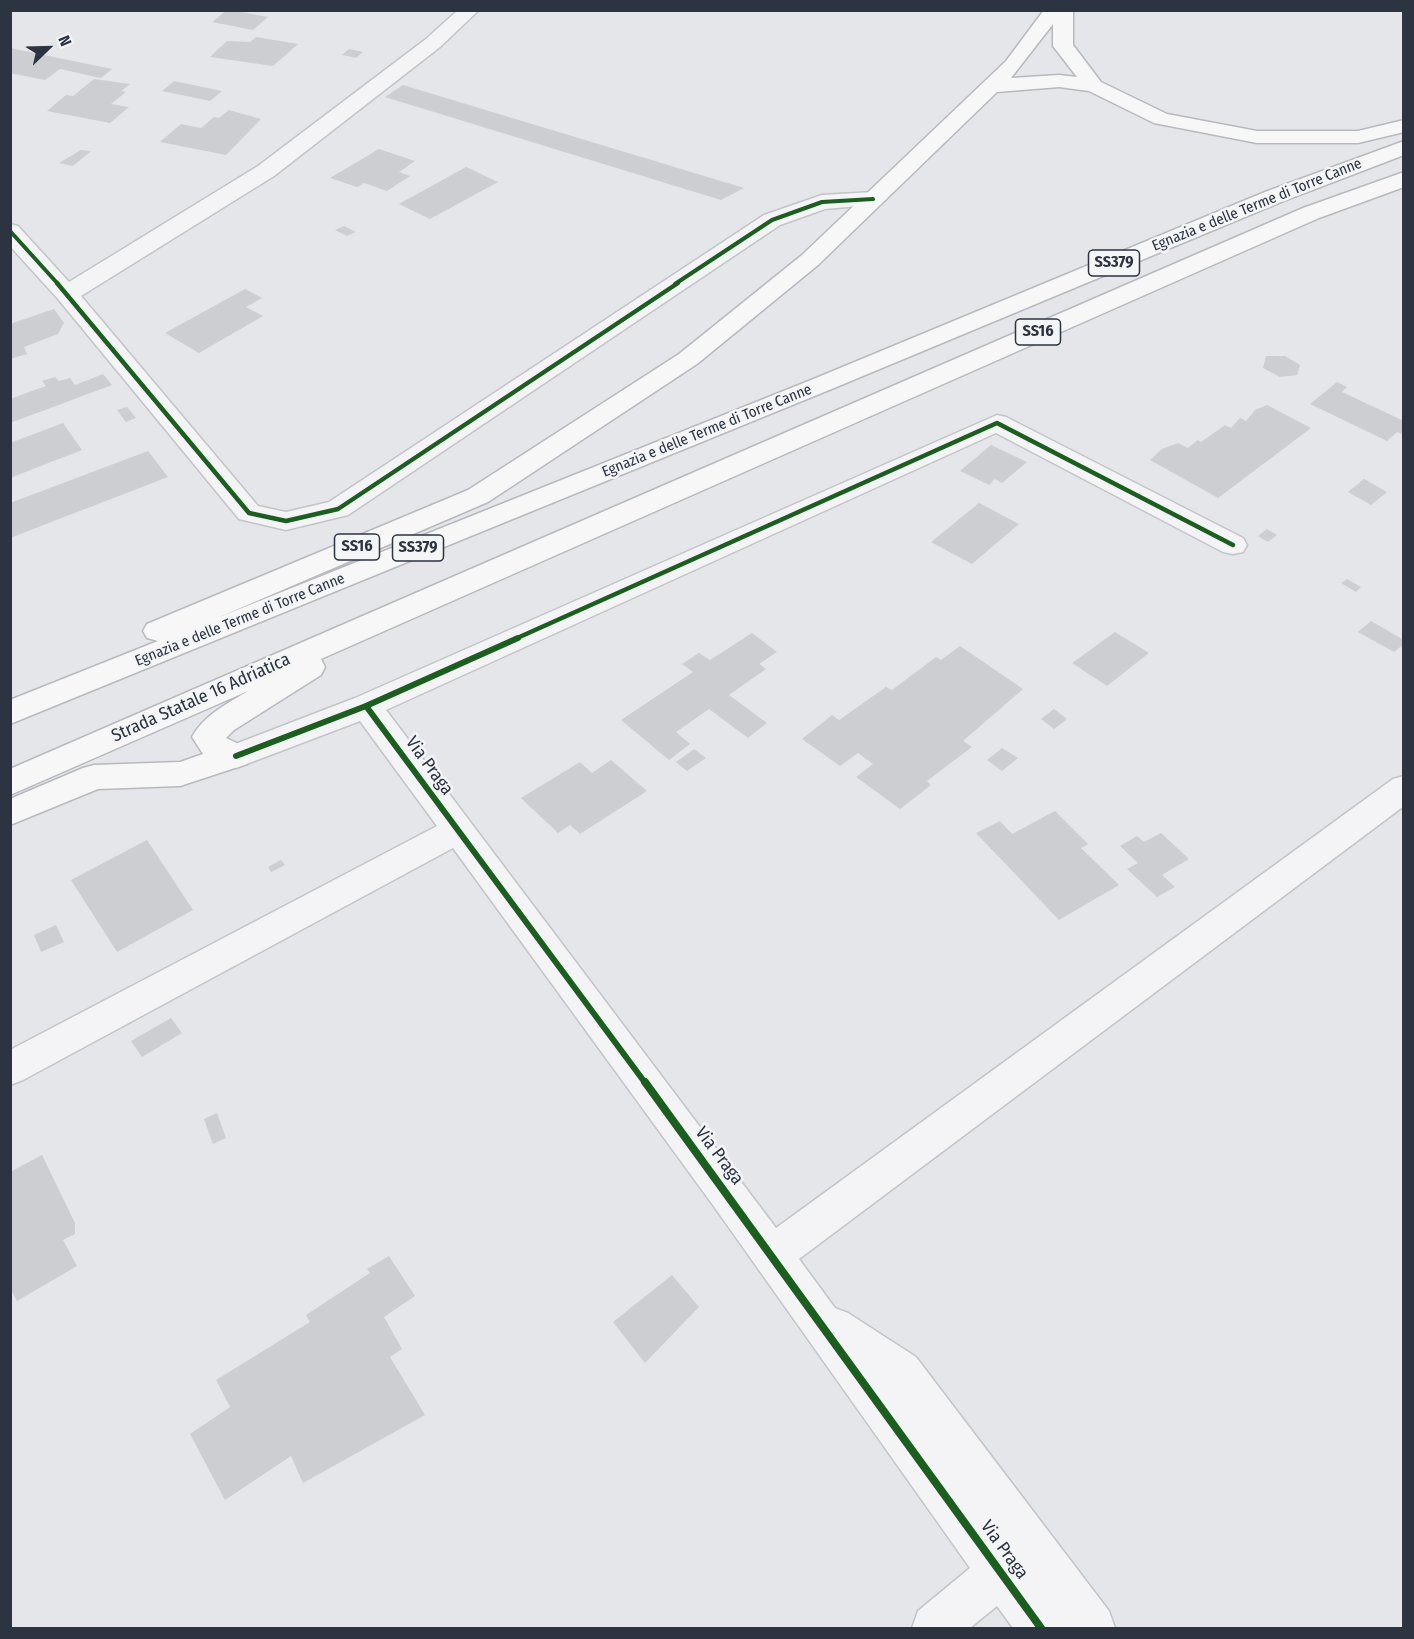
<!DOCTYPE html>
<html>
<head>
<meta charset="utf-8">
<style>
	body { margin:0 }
	#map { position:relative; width:1414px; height:1639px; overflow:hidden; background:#e4e6e9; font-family:"Fira Sans Condensed",sans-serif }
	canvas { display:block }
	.frame { position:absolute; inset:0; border:12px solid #2c3341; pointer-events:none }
	.north { position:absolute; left:18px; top:18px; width:60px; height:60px; -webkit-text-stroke:4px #f3f5f7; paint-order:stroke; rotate:67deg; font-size:16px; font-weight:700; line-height:24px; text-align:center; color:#2c3341 }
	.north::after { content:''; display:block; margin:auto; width:21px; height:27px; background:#2c3341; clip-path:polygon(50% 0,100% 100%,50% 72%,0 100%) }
</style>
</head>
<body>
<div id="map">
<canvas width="1414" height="1639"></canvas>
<div class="frame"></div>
<div class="north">N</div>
</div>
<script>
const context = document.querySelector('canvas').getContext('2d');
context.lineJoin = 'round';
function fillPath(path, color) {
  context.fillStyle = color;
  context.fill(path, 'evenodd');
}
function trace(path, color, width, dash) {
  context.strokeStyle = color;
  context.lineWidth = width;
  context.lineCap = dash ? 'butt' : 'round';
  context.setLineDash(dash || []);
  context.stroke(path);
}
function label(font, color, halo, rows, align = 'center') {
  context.font = font + ' "Fira Sans Condensed",sans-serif';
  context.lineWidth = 5;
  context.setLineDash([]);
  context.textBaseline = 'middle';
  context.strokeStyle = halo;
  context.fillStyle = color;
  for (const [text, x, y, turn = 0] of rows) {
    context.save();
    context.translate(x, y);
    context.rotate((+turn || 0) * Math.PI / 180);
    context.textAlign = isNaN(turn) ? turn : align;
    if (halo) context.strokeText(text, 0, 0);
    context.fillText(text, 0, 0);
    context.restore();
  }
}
fillPath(new Path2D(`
	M227,10H230L268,17L253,30L212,22Z
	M256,37L298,44L273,66L210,57L227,41L250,42Z
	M10,48L112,69L101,78L60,69L45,80L10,73Z
	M349,49L363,52L356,58L342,55Z
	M94,79L130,84L121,91L126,92L111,104L129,107L110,123L47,111L66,95L73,96Z
	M174,81L222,91L210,101L162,91Z
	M403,85L744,188L721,200L385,97Z
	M229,110L261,119L226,155L160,142L181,124L201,128L214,117L219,118Z
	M379,149L415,161L399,172L410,176L387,191L364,183L357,187L330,178Z
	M81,150L91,151L73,166L59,163Z
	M466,167L498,182L430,219L399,204Z
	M344,226L356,232L347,236L335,230Z
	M245,289L262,298L246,307L263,316L199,353L165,333Z
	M54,309L64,323L58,334L24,347L27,354L10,359V324Z
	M1266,356H1285L1300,365L1297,375L1280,377L1263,368Z
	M103,374L112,385L10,423V399L46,386L42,381L55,377L59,381L70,378L75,385Z
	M1337,382L1347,387L1342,392L1404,421V435L1397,432L1387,441L1310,404Z
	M1267,405L1311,428L1218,498L1150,460L1162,449L1178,443L1188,448L1198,440L1201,442L1225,425L1231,428L1240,418L1246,421L1255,410Z
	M127,407L136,418L126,422L117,410Z
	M63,423L82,450L10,478V443Z
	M991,445L1027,462L1002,483L995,479L989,485L960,471Z
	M148,451L168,477L10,538V503Z
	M1364,479L1387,492L1371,505L1348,492Z
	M979,503L1019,524L972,564L931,542Z
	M1267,529L1277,535L1268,542L1258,536Z
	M1347,579L1361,587L1356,592L1341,583Z
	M1371,621L1404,640V644L1394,652L1358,632Z
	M1115,632L1149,653L1107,686L1072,663Z
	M752,633L777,652L759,664L766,669L729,695L767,723L748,738L709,709L676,732L690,744L669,760L621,720L693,672L682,664L699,653L710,660Z
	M960,646L1023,689L963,741L972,747L927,781L931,785L900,809L856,777L873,764L858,753L840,766L802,739L832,715L839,720L886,687L892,690L936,657L941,660Z
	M1054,709L1067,719L1054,729L1041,719Z
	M1002,748L1018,758L1002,771L987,760Z
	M694,749L706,758L687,771L676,762Z
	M611,760L647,791L580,834L570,825L558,833L521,798L580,762L592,773Z
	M1055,811L1088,844L1081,848L1119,885L1059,920L976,833L1000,821L1012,834Z
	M1161,833L1189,859L1162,875L1175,887L1157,897L1127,869L1138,863L1120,846L1137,836L1144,842Z
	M147,840L193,910L117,952L71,880Z
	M281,860L285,865L271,872L268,867Z
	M56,925L64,942L41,952L34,935Z
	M171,1018L182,1033L142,1057L131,1041Z
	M217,1113L226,1138L213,1144L204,1119Z
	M42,1155L75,1223V1234L63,1240L77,1266L17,1301L10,1288V1172Z
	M389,1256L415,1296L384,1317L402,1349L390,1357L425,1415L303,1483L291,1456L225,1500L190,1434L230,1407L216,1380L310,1322L306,1315L370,1273L367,1269Z
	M672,1275L699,1307L645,1363L613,1322Z`), '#cdced1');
const minor = new Path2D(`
	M458,10H479L440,47L274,176L81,296L258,506L286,512L329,502L764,215L822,195L873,192L881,194L884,199L881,204L825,209L780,225L348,515L286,530L239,519L58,299L10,246V224L18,226L69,282L258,166L426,39Z
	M997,415L1006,417L1243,538L1247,545L1243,552L1233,554L1223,552L996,433L386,710L776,1228L1393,779L1404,776V806L799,1259L835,1308L848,1313L916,1357L1109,1611L1115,1628H1013L997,1606L970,1628H912L918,1611L970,1568L715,1208L453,848L23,1080L10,1085V1050L437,826L360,721L236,768L225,764L220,756L225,748L355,698Z`);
const trunk = new Path2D(`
	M1044,10H1073V45L1101,82L1167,114L1257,131H1358L1404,120V132L1358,143H1257L1154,123L1089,91L1059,87L997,92L818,265L697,364L488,502L217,618L816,378L1265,192L1404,141V155L1281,202L834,388L10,724V700L158,641L147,638L143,631L147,624L468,490L679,354L802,255L1006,61ZM1053,24V46L1077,77L1059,75L1011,78Z
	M1404,172V187L1319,218L321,659L325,667L321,675L234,730L226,738L247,748L252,756L247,764L180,786L98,789L10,825V799L83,768L94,765L180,762L203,754L192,737C204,715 227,704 248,691L10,795V769L1303,208Z`);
trace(minor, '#c2c4c7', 3);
trace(trunk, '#b7b9be', 3);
fillPath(minor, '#f4f4f6');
fillPath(trunk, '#f7f7f8');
trace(new Path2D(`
	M10,231L58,284
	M675,284L772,220L822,202L873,199`), '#1b5e20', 4);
trace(new Path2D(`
	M57,283L249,513L286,521L338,509L678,283
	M515,639L997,423L1233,545`), '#1b5e20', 4.5);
trace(new Path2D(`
	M366,706L646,1084
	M236,756L366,706L518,638`), '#1b5e20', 6);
trace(new Path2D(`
	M645,1082L1041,1628`), '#1b5e20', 8);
label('15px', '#2c3341', '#f3f5f7', [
	["Egnazia e delle Terme di Torre Canne",1257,205,-22],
	["Egnazia e delle Terme di Torre Canne",707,431,-22],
	["Egnazia e delle Terme di Torre Canne",240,620,-22]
]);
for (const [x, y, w] of [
	[1114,263,51],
	[1038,332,45],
	[357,547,45],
	[418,548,51]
]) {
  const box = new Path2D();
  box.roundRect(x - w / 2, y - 13, w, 26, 4.5);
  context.fillStyle = '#f3f5f7';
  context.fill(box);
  trace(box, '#2c3341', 1.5);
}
label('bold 16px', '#2c3341', null, [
	["SS379",1114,263],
	["SS16",1038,332],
	["SS16",357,547],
	["SS379",418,548]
]);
label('18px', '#2c3341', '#f3f5f7', [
	["Strada Statale 16 Adriatica",201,698,-24],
	["Via Praga",429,766,54],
	["Via Praga",719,1156,53],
	["Via Praga",1004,1550,54]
]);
</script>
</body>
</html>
